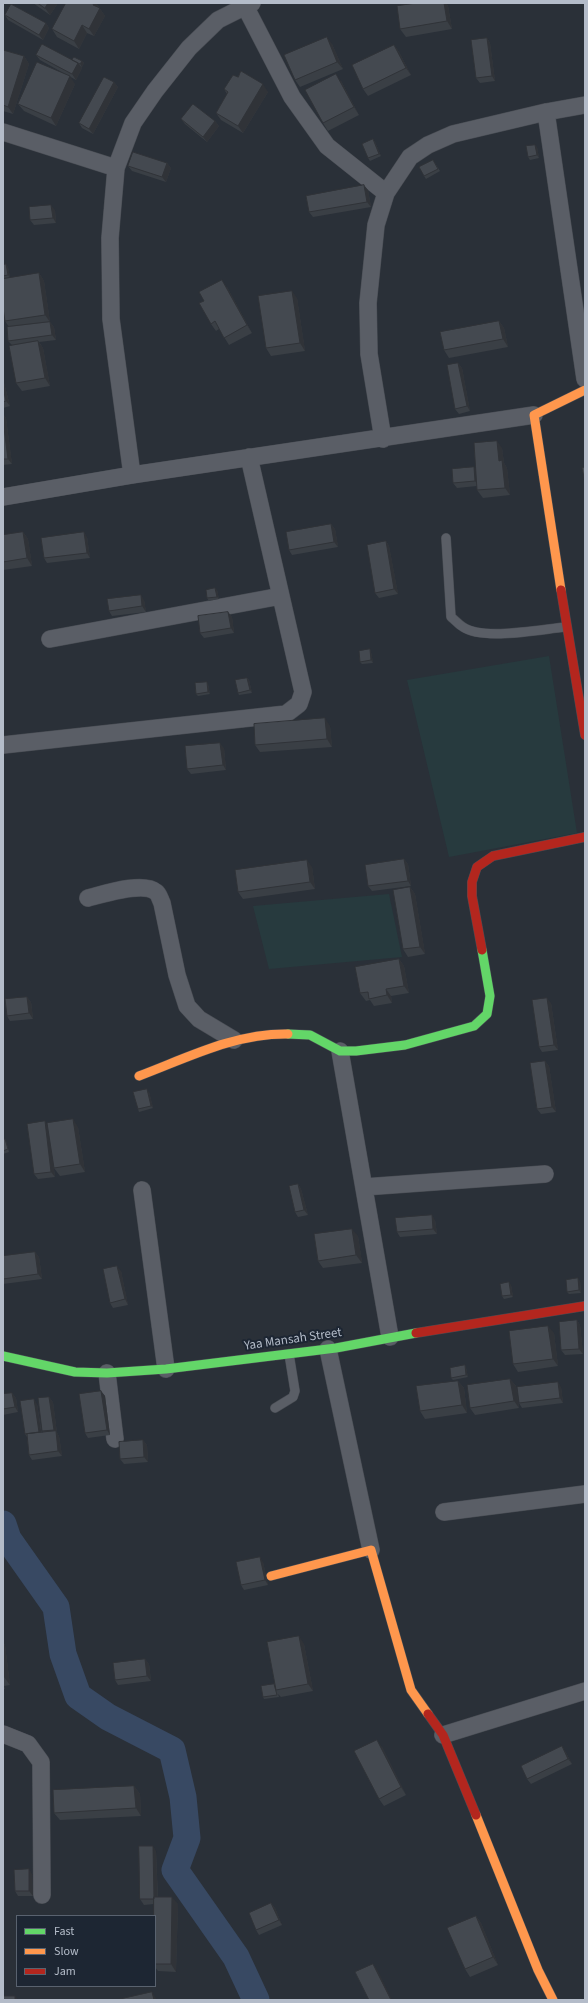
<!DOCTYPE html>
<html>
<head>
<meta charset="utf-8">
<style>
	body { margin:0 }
	#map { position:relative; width:588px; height:2003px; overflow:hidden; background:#2a3038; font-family:"Source Sans 3",sans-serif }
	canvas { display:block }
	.frame { position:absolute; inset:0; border:4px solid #b4bcc9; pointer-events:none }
	.legend { position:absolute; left:16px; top:1915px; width:140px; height:72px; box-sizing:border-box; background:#1d2633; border:1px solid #59626f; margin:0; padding:5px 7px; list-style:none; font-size:12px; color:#b4bcc9 }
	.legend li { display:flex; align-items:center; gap:8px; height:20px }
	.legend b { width:20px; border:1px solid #59626f }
</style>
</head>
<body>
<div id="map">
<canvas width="588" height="2003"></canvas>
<div class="frame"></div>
<ul class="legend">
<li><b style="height:5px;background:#63d668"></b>Fast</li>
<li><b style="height:5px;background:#ff974d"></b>Slow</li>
<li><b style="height:5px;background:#b3261e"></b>Jam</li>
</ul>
</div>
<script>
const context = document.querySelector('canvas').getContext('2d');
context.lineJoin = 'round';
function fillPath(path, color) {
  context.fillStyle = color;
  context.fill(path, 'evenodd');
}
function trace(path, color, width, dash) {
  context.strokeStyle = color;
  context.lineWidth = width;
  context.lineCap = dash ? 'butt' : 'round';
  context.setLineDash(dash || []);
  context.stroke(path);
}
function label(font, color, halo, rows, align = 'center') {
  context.font = font + ' "Source Sans 3",sans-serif';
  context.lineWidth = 4;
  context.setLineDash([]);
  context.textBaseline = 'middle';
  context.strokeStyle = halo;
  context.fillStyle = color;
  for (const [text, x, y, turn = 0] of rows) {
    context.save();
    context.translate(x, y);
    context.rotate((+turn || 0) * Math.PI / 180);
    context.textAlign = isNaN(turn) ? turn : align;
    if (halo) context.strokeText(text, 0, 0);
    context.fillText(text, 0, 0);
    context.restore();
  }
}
fillPath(new Path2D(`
	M549,656L577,833L449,857L407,680Z
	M389,894L402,957L269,969L253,906Z`), '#273a3e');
trace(new Path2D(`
	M3,1524L8,1539L56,1607L63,1654L78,1696L108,1717L172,1750L183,1797L187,1838L175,1870L236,1957L256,2000`), '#384963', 27);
const lane = new Path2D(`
	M446,538L451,617C455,620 459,625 463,627C483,641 542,629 566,627
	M275,1408L293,1397L295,1391L289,1354`);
const street = new Path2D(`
	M245,6L292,97L327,146L386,193
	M546,112L585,379
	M3,132L116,168
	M383,439L369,354L368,303L376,225L386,193L410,157L428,145L453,134L546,112L585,105
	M132,475L111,319L110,238L116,168L133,123L155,91L189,48L218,20L252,3
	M3,497L132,475L534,415
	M50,639L281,596
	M3,745L286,714L299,704L303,692L249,457
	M88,898C104,894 143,881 156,892C159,894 160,899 162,903L177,975L187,1006L199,1019L234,1040
	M340,1051L390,1337
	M364,1187L545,1174
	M142,1190L166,1369
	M328,1349L371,1550
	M107,1373L115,1439
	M444,1512L585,1494
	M3,1734L28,1744L41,1762L42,1895
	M443,1735L585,1691`);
const fast = new Path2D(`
	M288,1034L310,1035L340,1051H356L405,1045L474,1026L487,1014L490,996L482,950
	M3,1356L75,1372L107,1373L166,1369L336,1348L416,1333`);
const slow = new Path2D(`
	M561,590L534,415L585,390
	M139,1076C187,1058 235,1033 288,1034
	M271,1576L371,1550L411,1690L428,1714
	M476,1815L538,1970L553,2000`);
const jam = new Path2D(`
	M561,590L585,735
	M482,950L472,896V882L477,867L493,856L585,837
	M416,1333L585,1306
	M428,1714L443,1735L476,1815`);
trace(lane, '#484c53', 10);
trace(street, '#484c53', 18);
trace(fast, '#484c53', 10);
trace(slow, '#484c53', 10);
trace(jam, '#484c53', 10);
trace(lane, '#5a5e66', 9);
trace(street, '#5a5e66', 17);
trace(fast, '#63d668', 9);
trace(slow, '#ff974d', 9);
trace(jam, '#b3261e', 9);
fillPath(new Path2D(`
	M33,3H58L50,15Z
	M96,3L105,16L94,36L87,33L79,49L57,37L52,29Z
	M417,3H446L448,6L452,29L406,37L400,29Z
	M5,15L46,23L49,28L43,40L8,20Z
	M487,38L490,43L495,81L480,83L476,78Z
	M332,44L343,69L300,87L295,80Z
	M394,45L399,52L411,75L368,96L363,89Z
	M3,50L24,56L29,64L13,114L3,111Z
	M36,55L82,61L84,63L82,67L81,66L82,68L76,80L40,60Z
	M238,77L268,92L243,133L221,120L216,113L227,94L224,89Z
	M341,81L359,115L328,131L323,123Z
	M114,82L118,87L93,134L82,128L79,123Z
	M75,84L56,126L24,111L18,104Z
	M181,119L215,121L219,126L207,142L185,124Z
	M373,139L375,142L381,156L370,161L368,158Z
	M537,147L539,158L530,160L528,157Z
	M433,160L440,171L426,179L424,176Z
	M167,163L171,168L166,182L132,171L128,166Z
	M368,190L371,207L313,217L309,212Z
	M55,210L56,223L34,225L30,220Z
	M3,265L8,267L10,278L39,273L44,281L50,322L54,327L56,340L39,342L43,348L50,386L22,391L16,383L12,345L8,341L9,327L5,321L3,279Z
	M227,287L252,333L229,345L219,329L216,331L211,324L204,301Z
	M297,298L305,351L271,356L266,348Z
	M499,321L504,328L508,347L449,358L444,350Z
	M458,363L462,368L470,411L459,414L455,409Z
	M3,379L10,406L3,408Z
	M3,414L6,418L12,464L3,465Z
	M502,448L504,463L507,468L510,495L483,498L477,490V486L457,488L453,483L476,470Z
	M331,524L335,529L338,547L292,555L289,550Z
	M23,532L28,539L32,566L3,570V535Z
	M87,537L90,558L47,563L44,558Z
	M386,541L389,546L398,594L379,598L375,593Z
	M217,590L219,599L209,601L207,598Z
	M144,600L146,612L112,616L109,611Z
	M228,612L232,617L234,633L204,638L200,633Z
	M370,649L371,652L373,663L362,664L360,662Z
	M247,678L249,680L252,693L239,695L238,693Z
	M208,684L210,694L198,696L196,694Z
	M330,726L332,747L260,752L255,745Z
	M224,748L226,770L191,774L187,769Z
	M404,859L408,864L411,886L372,891L368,886Z
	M312,867L315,889L243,899L238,892Z
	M410,887L415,894L425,954L408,957L403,949Z
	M399,959L404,966L409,993L391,996L392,1003L374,1006L370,1000L366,1001L360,993Z
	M27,997L31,1002L33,1019L10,1021L7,1016Z
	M551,1003L558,1050L542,1052L539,1047Z
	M545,1061L549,1066L556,1112L541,1114L537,1109Z
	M149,1092L153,1108L139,1112L138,1109Z
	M48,1126L78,1127L85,1172L60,1176L54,1168L50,1138L55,1177L38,1179L34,1174Z
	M3,1139H5L6,1141L9,1152L3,1154Z
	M298,1184L301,1189L308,1215L298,1217L295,1212Z
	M435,1220L437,1234L400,1237L397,1232Z
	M358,1236L362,1263L323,1268L318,1261Z
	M35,1252L39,1257L42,1279L3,1284V1256Z
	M121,1271L128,1305L113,1308L110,1303Z
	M580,1281L581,1293L569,1294L567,1292Z
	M511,1285L513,1297L504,1299L502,1296Z
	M577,1320L580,1325L583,1354L565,1355L561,1350Z
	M554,1333L558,1366L518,1372L513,1364Z
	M465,1365L466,1368L468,1377L453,1380L451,1378Z
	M510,1379L516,1386L519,1408L475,1415L470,1408Z
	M458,1381L464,1388L467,1413L425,1419L420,1411Z
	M561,1387L563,1403L522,1408L519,1403Z
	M101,1391L105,1396L110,1435L88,1438L85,1433Z
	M12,1393L16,1398L18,1412L3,1415V1394Z
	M49,1397L53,1402L57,1433L59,1436L62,1456L32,1460L29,1455L27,1437L25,1434L37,1404L42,1433H43L42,1431Z
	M143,1440L147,1445L148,1462L124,1464L120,1459Z
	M263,1562L268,1585L244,1590L241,1585Z
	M3,1642L5,1645L10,1685L4,1686L5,1689H3Z
	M304,1644L313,1691L281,1697L278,1694L279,1697L264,1699L263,1697L274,1684Z
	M145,1659L149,1664L151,1681L118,1685L115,1680Z
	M382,1747L406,1795L384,1806L379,1799Z
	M565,1751L572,1764L531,1784L527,1779Z
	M134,1786L140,1794L141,1816L60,1820L54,1813Z
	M156,1851L158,1897L178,1904L176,1972L158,1971L155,1967V1916L154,1904L144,1905L140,1899Z
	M32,1874L33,1896H18L15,1891Z
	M271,1903L275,1908L282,1925L259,1935L256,1930Z
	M476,1916L481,1923L498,1965L470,1977L465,1969Z`), '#3a3f45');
fillPath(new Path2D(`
	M48,3H58L50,15L45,8Z
	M94,3H96L105,16L94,36L89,29L93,5Z
	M444,3H446L448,6L452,29L447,21Z
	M46,23L49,28L43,40L39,35Z
	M82,25L87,33L79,49L74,41Z
	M327,37L332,44L343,69L337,62Z
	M487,38L490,43L495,81L492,76Z
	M394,45L399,52L411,75L406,68Z
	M24,56L29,64L13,114L8,107Z
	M82,61L84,63L82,67L80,64Z
	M78,63L82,68L76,80L72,74Z
	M336,74L341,81L359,115L354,107Z
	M70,76L75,84L56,126L51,118Z
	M114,82L118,87L93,134L89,129Z
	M263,84L268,92L243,133L238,126Z
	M215,121L219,126L207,142L203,137Z
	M373,139L375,142L381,156L379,154Z
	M535,145L537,147L539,158L537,155Z
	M167,163L171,168L166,182L162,177Z
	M364,185L368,190L371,207L367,202Z
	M51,205L55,210L56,223L53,218Z
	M6,264L8,267L10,278L8,275Z
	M39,273L44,281L50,322L54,327L56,340L52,335L50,322L45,315Z
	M222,280L227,287L252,333L247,325Z
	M292,291L297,298L305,351L300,343Z
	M499,321L504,328L508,347L503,339Z
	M38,341L43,348L50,386L45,378Z
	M458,363L462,368L470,411L467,406Z
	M3,379L10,406L6,401L3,388Z
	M3,414L6,418L12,464L8,459L3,420Z
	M497,441L502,448L504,463L507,468L510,495L505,488L499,461Z
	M474,467L478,473L479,486L475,481Z
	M331,524L335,529L338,547L334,542Z
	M23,532L28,539L32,566L27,558Z
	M84,532L87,537L90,558L87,553Z
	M386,541L389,546L398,594L394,589Z
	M215,588L217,590L219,599L217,597Z
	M141,595L144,600L146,612L142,606Z
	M228,612L232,617L234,633L231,628Z
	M370,649L371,652L373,663L371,660Z
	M247,678L249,680L252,693L250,690Z
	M207,682L208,684L210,694L208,692Z
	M325,718L330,726L332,747L327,739Z
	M220,743L224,748L226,770L223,765Z
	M404,859L408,864L411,886L408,881Z
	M307,860L312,867L315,889L310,882Z
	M410,887L415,894L425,954L420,947Z
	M399,959L404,966L409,993L404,986Z
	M386,989L391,996L392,1003L387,995Z
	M27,997L31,1002L33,1019L29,1013Z
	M547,998L551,1003L558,1050L554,1045Z
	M545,1061L549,1066L556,1112L552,1107Z
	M147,1089L149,1092L153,1108L151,1106Z
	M73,1119L78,1127L85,1172L80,1164Z
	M45,1121L48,1126L55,1177L51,1172Z
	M298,1184L301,1189L308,1215L304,1210Z
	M432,1215L435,1220L437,1234L433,1229Z
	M352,1229L358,1236L362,1263L356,1255Z
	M35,1252L39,1257L42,1279L38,1274Z
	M117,1266L121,1271L128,1305L125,1299Z
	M578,1278L580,1281L581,1293L579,1290Z
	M509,1282L511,1285L513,1297L511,1295Z
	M577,1320L580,1325L583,1354L579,1349Z
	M548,1326L554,1333L558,1366L553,1359Z
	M465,1365L466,1368L468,1377L466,1375Z
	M510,1379L516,1386L519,1408L514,1401Z
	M458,1381L464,1388L467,1413L462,1405Z
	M558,1382L561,1387L563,1403L560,1398Z
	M101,1391L105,1396L110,1435L107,1430Z
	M12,1393L16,1398L18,1412L15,1407Z
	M49,1397L53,1402L57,1433L59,1436L62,1456L58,1451L56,1432L54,1430Z
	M34,1399L37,1404L42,1437L39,1432Z
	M143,1440L147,1445L148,1462L144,1457Z
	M260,1557L263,1562L268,1585L265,1580Z
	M299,1636L304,1644L313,1691L308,1684Z
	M3,1642L5,1645L10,1685L4,1677L3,1666Z
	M145,1659L149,1664L151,1681L147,1676Z
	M3,1683L5,1689L3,1686Z
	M377,1740L382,1747L406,1795L401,1787Z
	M562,1746L565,1751L572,1764L568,1759Z
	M134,1786L140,1794L141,1816L136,1808Z
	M153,1846L156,1851L158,1904L154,1899Z
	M29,1869L32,1874L33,1896L29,1891Z
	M172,1897L178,1904L176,1972L171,1964Z
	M271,1903L275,1908L282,1925L279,1920Z
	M476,1916L481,1923L498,1965L493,1957Z
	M373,1964L378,1971L392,2000H391Z
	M152,1992L157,2000H154Z
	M15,1996L18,2000H15Z`), '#303338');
const building = new Path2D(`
	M38,3H48L45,8Z
	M66,3H94L93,5L100,8L89,29L82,25L74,41L52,29Z
	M417,3H444L447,21L400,29L397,6Z
	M11,4L46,23L39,35L5,15Z
	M327,37L337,62L295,80L284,55Z
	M487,38L492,76L476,78L471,40Z
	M42,44L78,63L72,74L36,55Z
	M394,45L406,68L363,89L352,65Z
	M3,50L24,56L8,107L3,105Z
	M74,57L82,61L80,64L72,60Z
	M37,62L70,76L51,118L18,104Z
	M241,71L263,84L238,126L216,113L228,92L224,89L233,75L238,77Z
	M336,74L354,107L323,123L305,90Z
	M104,77L114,82L89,129L79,123Z
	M193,104L215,121L203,137L181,119Z
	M373,139L379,154L368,158L362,144Z
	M535,145L537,155L528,157L526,146Z
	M133,152L167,163L162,177L128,166Z
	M433,160L438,169L424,176L419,167Z
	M364,185L367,202L309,212L306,196Z
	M51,205L53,218L30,220L29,207Z
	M6,264L8,275L3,276V265Z
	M39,273L45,315L5,321L3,308V279Z
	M222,280L247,325L224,338L215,321L211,324L199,303L204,301L199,292Z
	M292,291L300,343L266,348L258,296Z
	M499,321L503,339L444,350L440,332Z
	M50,322L52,335L8,341L7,327Z
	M38,341L45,378L16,383L9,346Z
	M458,363L467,406L455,409L447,365Z
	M3,388L6,401L3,402Z
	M3,420L8,459H3Z
	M497,441L499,461L502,460L505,488L477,490L474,443Z
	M474,467L475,481L453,483L452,469Z
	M585,467V482L582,468Z
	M331,524L334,542L289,550L286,532Z
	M23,532L27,558L3,562V535Z
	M84,532L87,553L44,558L41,538Z
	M386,541L394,589L375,593L367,545Z
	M215,588L217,597L207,598L206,590Z
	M141,595L142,606L109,611L107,599Z
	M228,612L231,628L200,633L198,616Z
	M370,649L371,660L360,662L359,651Z
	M247,678L250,690L238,693L235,680Z
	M207,682L208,692L196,694L195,683Z
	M325,718L327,739L255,745L254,724Z
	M220,743L223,765L187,769L185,746Z
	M404,859L408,881L368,886L365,865Z
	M307,860L310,882L238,892L235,870Z
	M410,887L420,947L403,949L393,890Z
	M399,959L404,986L386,989L387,995L369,999L368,992L360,993L355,967Z
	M27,997L29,1013L7,1016L5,999Z
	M547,998L554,1045L539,1047L532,1000Z
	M545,1061L552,1107L537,1109L530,1063Z
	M147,1089L151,1106L138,1109L133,1092Z
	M73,1119L80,1164L54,1168L47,1123Z
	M45,1121L51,1172L34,1174L27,1124Z
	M3,1139H5L8,1149L3,1151Z
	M298,1184L304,1210L295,1212L289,1186Z
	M432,1215L433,1229L397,1232L395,1218Z
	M352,1229L356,1255L318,1261L314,1234Z
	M35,1252L38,1274L3,1279V1256Z
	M117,1266L125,1299L110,1303L103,1269Z
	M578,1278L579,1290L567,1292L566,1280Z
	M509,1282L511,1295L502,1296L500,1284Z
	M577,1320L579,1349L561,1350L559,1322Z
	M548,1326L553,1359L513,1364L509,1331Z
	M465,1365L466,1375L451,1378L450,1368Z
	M510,1379L514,1401L470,1408L467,1385Z
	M458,1381L462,1405L420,1411L416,1386Z
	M558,1382L560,1398L519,1403L517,1387Z
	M101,1391L107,1430L85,1433L79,1394Z
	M12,1393L15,1407L3,1409V1394Z
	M49,1397L54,1430L42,1431L38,1398Z
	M34,1399L39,1432L25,1434L20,1401Z
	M56,1431L58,1451L29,1455L27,1434Z
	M143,1440L144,1457L120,1459L119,1442Z
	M260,1557L265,1580L241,1585L236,1562Z
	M299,1636L308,1684L276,1690L267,1642Z
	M145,1659L147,1676L115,1680L113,1663Z
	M3,1666L4,1677L3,1678Z
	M274,1684L277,1695L263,1697L261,1686Z
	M377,1740L401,1787L379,1799L354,1751Z
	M562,1746L568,1759L527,1779L521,1766Z
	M134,1786L136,1808L54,1813L53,1790Z
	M139,1846H153L154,1899H140Z
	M29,1869V1891H15L14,1870Z
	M154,1897H172L171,1964H155V1916H154Z
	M271,1903L279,1920L256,1930L249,1913Z
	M476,1916L493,1957L465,1969L447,1928Z
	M373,1964L391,2000H369L355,1972Z
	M152,1992L154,2000H116Z
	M3,1996H15V2000H3Z`);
fillPath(building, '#444950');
trace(building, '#303338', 1);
label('13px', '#b4bcc9', '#1d2633', [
	["Yaa Mansah Street",293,1340,-8]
]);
</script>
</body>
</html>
